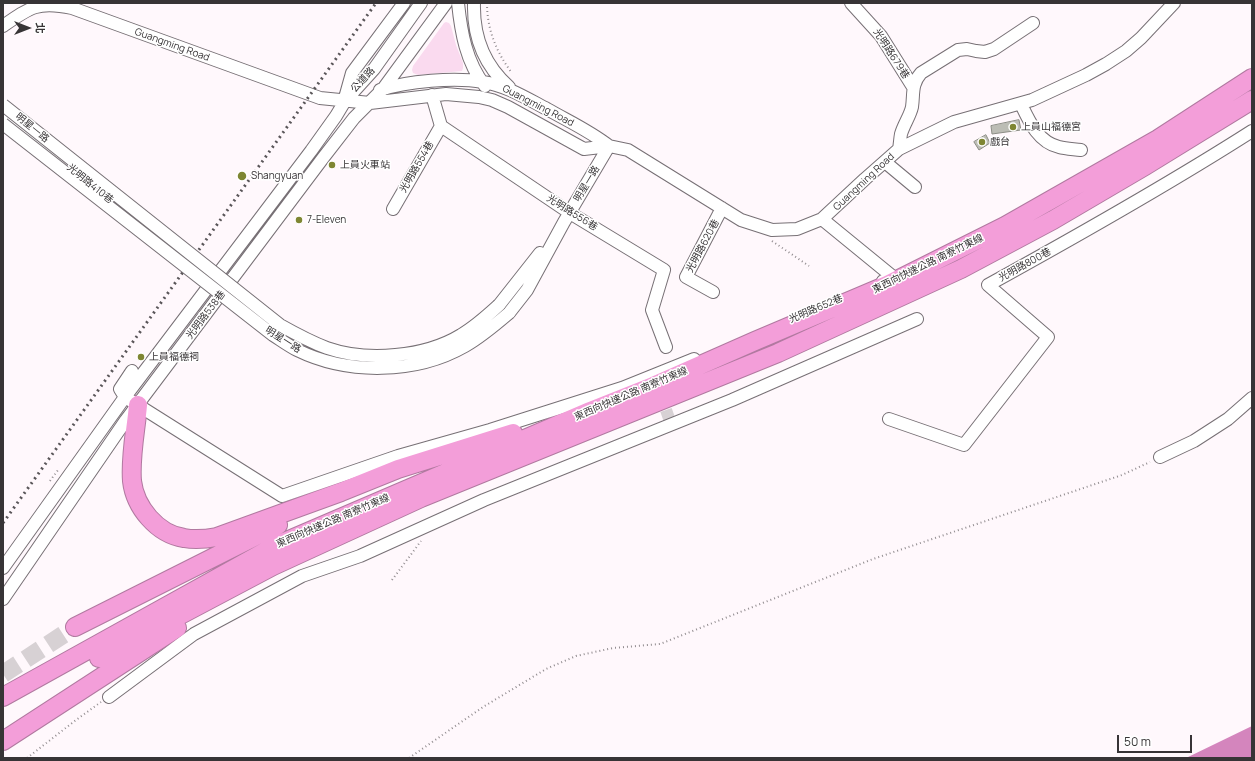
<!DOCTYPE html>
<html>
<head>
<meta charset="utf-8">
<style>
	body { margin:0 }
	#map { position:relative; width:1255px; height:761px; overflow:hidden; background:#fff8fc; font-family:Manrope,"Noto Sans TC",sans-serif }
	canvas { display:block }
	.frame { position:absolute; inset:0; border:4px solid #373436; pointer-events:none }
	.north { position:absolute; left:8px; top:8px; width:40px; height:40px; -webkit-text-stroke:3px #fff; paint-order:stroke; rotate:90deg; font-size:11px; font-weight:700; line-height:16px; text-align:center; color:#373436 }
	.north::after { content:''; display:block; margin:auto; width:14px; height:18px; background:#373436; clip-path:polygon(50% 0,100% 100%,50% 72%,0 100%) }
	.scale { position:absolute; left:1117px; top:735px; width:75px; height:18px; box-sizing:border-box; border:2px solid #373436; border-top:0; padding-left:5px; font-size:12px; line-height:14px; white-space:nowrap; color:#373436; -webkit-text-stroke:3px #fff; paint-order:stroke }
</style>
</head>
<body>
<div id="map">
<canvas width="1255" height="761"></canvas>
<div class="frame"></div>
<div class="north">北</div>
<div class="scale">50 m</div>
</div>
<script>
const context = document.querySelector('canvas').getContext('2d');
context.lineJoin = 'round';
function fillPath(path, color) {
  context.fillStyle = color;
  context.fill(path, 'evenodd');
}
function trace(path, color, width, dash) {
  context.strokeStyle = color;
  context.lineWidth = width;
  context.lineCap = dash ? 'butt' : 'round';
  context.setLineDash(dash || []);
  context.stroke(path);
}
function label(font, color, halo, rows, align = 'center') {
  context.font = font + ' Manrope,"Noto Sans TC",sans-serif';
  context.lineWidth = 3;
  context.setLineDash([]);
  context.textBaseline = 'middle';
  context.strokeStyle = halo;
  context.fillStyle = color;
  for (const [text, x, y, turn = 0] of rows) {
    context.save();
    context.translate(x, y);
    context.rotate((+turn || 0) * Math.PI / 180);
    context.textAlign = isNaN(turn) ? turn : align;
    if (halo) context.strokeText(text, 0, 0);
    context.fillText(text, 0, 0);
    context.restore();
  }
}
fillPath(new Path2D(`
	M446,22L449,23L451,26L456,45L463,63V68L462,71L418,75L413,73L412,70L413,66L444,23Z`), '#fadaef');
fillPath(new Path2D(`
	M1252,726V758H1186Z`), '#d485bd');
const building = new Path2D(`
	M1019,120L1021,130L992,134L991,126Z
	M986,135L990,143L979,150L974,142Z`);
fillPath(building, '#bcbdb5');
trace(building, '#8c8d85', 1);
trace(new Path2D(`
	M660,393L671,424`), '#d7d1d4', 12, [12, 6]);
trace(new Path2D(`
	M3,674L75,627`), '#d7d1d4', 18, [18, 9]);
const minor = new Path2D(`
	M458,3C461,32 466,62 485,86
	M474,3C473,37 484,65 509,87
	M851,3L881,36L913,87
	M3,26C30,7 38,1 72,8L320,98L370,103L446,94L479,97L492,100L508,107L584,149L609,146L628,150L741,220L772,230L797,229L822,219L865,179L899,149L954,122L1032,100L1086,75L1106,64L1126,51L1141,38L1174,3
	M380,90C407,81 455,77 483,82C505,85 526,98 547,109C568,121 590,131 609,146
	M432,95L441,126L570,213L664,270L652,310L666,347
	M345,98L352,73L404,3
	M1021,104C1029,121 1038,142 1059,147C1066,149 1074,149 1081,150
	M3,114L165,243
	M899,149C900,144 900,139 901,134C904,124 910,116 912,107C914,93 911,85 921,73L958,50L967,49L976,51L985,52L994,49L1033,23
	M885,162L915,187
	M393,209L441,126
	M822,219L893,277L883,281
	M713,292L686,277L722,208
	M499,305L540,253
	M509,313L527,290L564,222L609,146
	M132,371L120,389L125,397L282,496L398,456L490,430L622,388L694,359
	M889,419L964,445L1048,337L988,285C1077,236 1166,186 1252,131
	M1160,457L1194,441L1228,419L1252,398
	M3,568L125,397L311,151L336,116L345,101L374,69L421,3
	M3,599L126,420L323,158L354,118L383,89L446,3
	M109,697L194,634L302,576L360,556L484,500L732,400L917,319`);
const highway = new Path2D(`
	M138,405C136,429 130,456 132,481C135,507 157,534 184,538C195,540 206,539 217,537L341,492L398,469L513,433
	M75,627L278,525
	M99,658L273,566L421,498L778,353L961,269L1053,220L1145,166L1252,100
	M3,697L275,546L590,411L653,386L755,341L887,285L1005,226L1158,139L1252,78
	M3,741L177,628`);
trace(minor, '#777075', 14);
trace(highway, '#b179a0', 20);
trace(new Path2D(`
	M487,3C487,29 496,52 512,73
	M772,241L809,266
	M50,481L58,470L59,472
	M392,580L421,541
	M27,758L76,720L101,702
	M409,758L483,707L546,669L576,656L613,648L660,644L873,559L1122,475L1150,462`), '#928d90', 2, [1, 3]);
trace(minor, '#fff', 12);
trace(highway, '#f39ed9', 18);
trace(new Path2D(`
	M3,523L376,3`), '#5a5659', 3, [2, 4]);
const minorBridge = new Path2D(`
	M3,105L280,325C296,334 311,342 327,348C367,362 425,357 461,335C475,327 487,316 499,305
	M3,124L273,335C281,340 289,346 297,350C348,375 416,374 465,346C481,337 495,325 509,313`);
trace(minorBridge, '#777075', 14, []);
trace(minorBridge, '#fff', 12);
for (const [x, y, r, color] of [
	[1013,127,4,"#7e8632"],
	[982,142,4,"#7e8632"],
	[332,165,4,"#7e8632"],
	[242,176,5,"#7e8632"],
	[299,220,4,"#7e8632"],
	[141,357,4,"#7e8632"]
]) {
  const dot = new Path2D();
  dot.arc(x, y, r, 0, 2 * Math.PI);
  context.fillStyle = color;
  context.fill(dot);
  trace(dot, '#fff', 1.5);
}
label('10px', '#373436', '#fff', [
	["Guangming Road",172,45,20],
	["光明路679巷",891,54,57],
	["公道路",363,80,-48],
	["Guangming Road",538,106,27],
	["明星一路",32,128,39],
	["光明路554巷",417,167,-60],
	["Guangming Road",864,182,-43],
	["光明路410巷",90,184,39],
	["明星一路",587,184,-59],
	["光明路556巷",572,213,32],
	["光明路620巷",703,246,-62],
	["東西向快速公路 南寮竹東線",928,264,-26],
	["光明路800巷",1025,265,-29],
	["光明路652巷",816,309,-23],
	["光明路538巷",206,315,-53],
	["明星一路",283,340,32],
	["東西向快速公路 南寮竹東線",631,394,-23],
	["東西向快速公路 南寮竹東線",333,521,-23]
]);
label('10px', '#373436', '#fff', [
	["上員山福德宮",1021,127],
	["戲台",990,142],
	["上員火車站",340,165],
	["Shangyuan",251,176],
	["7-Eleven",307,220],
	["上員福德祠",149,357]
], 'left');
</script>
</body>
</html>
